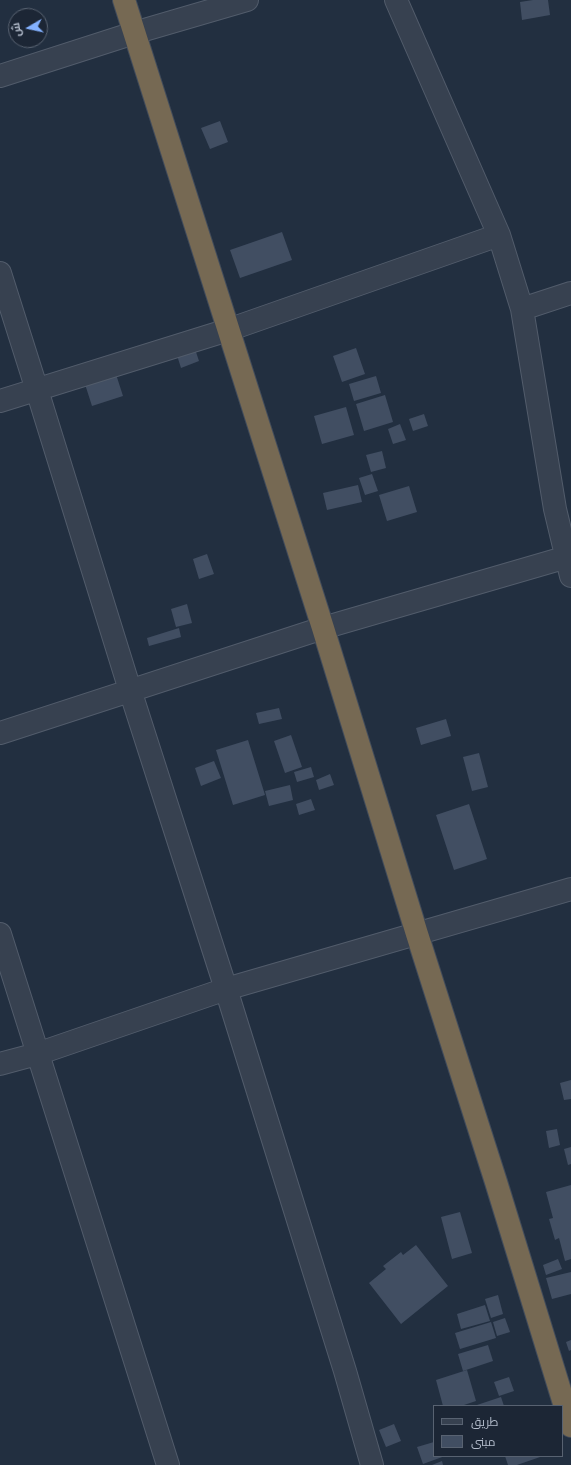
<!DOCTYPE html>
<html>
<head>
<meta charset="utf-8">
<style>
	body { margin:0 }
	#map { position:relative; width:571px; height:1465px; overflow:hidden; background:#222f40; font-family:Raleway,Cairo,sans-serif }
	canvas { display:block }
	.legend { position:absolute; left:433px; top:1405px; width:130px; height:52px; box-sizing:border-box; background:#1c2635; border:1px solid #586271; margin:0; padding:5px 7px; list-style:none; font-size:12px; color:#b3bccb }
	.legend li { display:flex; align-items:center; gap:8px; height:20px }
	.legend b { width:20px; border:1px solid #586271 }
	.north { position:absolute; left:8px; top:8px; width:40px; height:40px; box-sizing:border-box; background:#1c2635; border:1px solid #586271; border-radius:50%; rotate:261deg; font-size:11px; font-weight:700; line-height:16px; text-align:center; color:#b3bccb }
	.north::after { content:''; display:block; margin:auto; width:14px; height:18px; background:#83b1ff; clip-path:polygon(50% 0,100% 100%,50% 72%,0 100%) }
</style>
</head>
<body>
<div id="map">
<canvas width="571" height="1465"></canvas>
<ul class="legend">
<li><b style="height:5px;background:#374150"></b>طريق</li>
<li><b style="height:11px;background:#414e62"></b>مبنى</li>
</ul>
<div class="north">ش</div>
</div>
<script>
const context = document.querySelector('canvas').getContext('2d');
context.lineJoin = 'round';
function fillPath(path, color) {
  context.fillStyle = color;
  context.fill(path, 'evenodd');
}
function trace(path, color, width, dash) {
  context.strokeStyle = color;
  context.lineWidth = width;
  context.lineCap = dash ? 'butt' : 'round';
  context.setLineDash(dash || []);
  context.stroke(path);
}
fillPath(new Path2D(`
	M533,0H548L550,15L522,20L520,2Z
	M220,121L228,142L210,149L201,128Z
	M282,232L292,260L240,278L230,250Z
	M193,343L199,361L181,368L175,349Z
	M356,348L365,374L342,382L333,356Z
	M114,368L123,396L92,406L83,378Z
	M376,376L381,393L354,401L349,384Z
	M385,395L393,422L364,431L356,404Z
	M346,407L354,435L322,444L314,416Z
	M424,414L428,426L413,431L409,419Z
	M400,424L406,440L393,444L388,429Z
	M382,451L386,468L371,472L366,455Z
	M372,474L378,491L365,495L359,478Z
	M358,485L362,502L327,510L323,493Z
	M409,486L417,512L387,521L379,495Z
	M207,554L214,574L199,579L193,559Z
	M187,604L192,623L176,627L171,609Z
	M179,628L181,637L149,646L147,638Z
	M279,708L282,719L259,724L256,713Z
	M446,719L451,736L421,745L416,728Z
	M291,735L302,767L285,773L274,741Z
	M248,740L265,795L233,805L216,750Z
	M479,753L488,787L472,791L463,757Z
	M214,761L221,778L201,786L195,768Z
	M311,767L314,777L297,782L294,772Z
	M330,774L334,785L319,790L316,780Z
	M290,785L293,800L269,806L265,791Z
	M311,799L315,810L299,815L296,804Z
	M469,804L487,859L454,870L436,815Z
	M571,1080V1099L564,1100L560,1083Z
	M557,1129L560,1145L549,1148L546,1131Z
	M571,1147V1164L568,1165L564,1149Z
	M571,1185V1259L565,1261L559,1238L555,1240L549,1219L553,1218L546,1192Z
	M460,1212L472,1253L452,1259L441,1217Z
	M416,1245L448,1286L401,1324L369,1283L386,1269L383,1266L401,1252L403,1255Z
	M558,1259L562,1269L546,1275L543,1265Z
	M571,1272V1294L552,1299L546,1278Z
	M498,1295L503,1314L491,1318L485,1299Z
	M485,1305L490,1321L461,1329L457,1314Z
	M505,1318L510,1332L497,1336L493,1322Z
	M491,1322L496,1338L460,1349L455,1333Z
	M571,1340V1350L569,1351L566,1342Z
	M488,1345L493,1361L463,1371L458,1354Z
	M467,1370L476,1401L461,1406H443L436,1380Z
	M509,1377L514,1391L499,1396L494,1382Z
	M501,1397L504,1406H477V1405Z
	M394,1424L401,1441L386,1447L379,1430Z
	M434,1442V1456H445L423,1464L417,1447Z
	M505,1456H543L517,1465H508Z
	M442,1461L443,1465H432Z`), '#414e62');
const minor = new Path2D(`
	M396,0L499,235L522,309L555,509L571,576
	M0,76L134,33L247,0
	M0,273L37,390L130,690L226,989L345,1371L372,1465
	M522,309L571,293
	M0,401L228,330L499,235
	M0,733L323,628L567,557
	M0,934L168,1465
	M0,1064L37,1054L226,989L571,889`);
const highway = new Path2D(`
	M124,0L323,628L417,934L496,1182L571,1426`);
trace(minor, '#525c6b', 24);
trace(highway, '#424c5b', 24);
trace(minor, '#374150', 22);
trace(highway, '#766953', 22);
</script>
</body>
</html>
